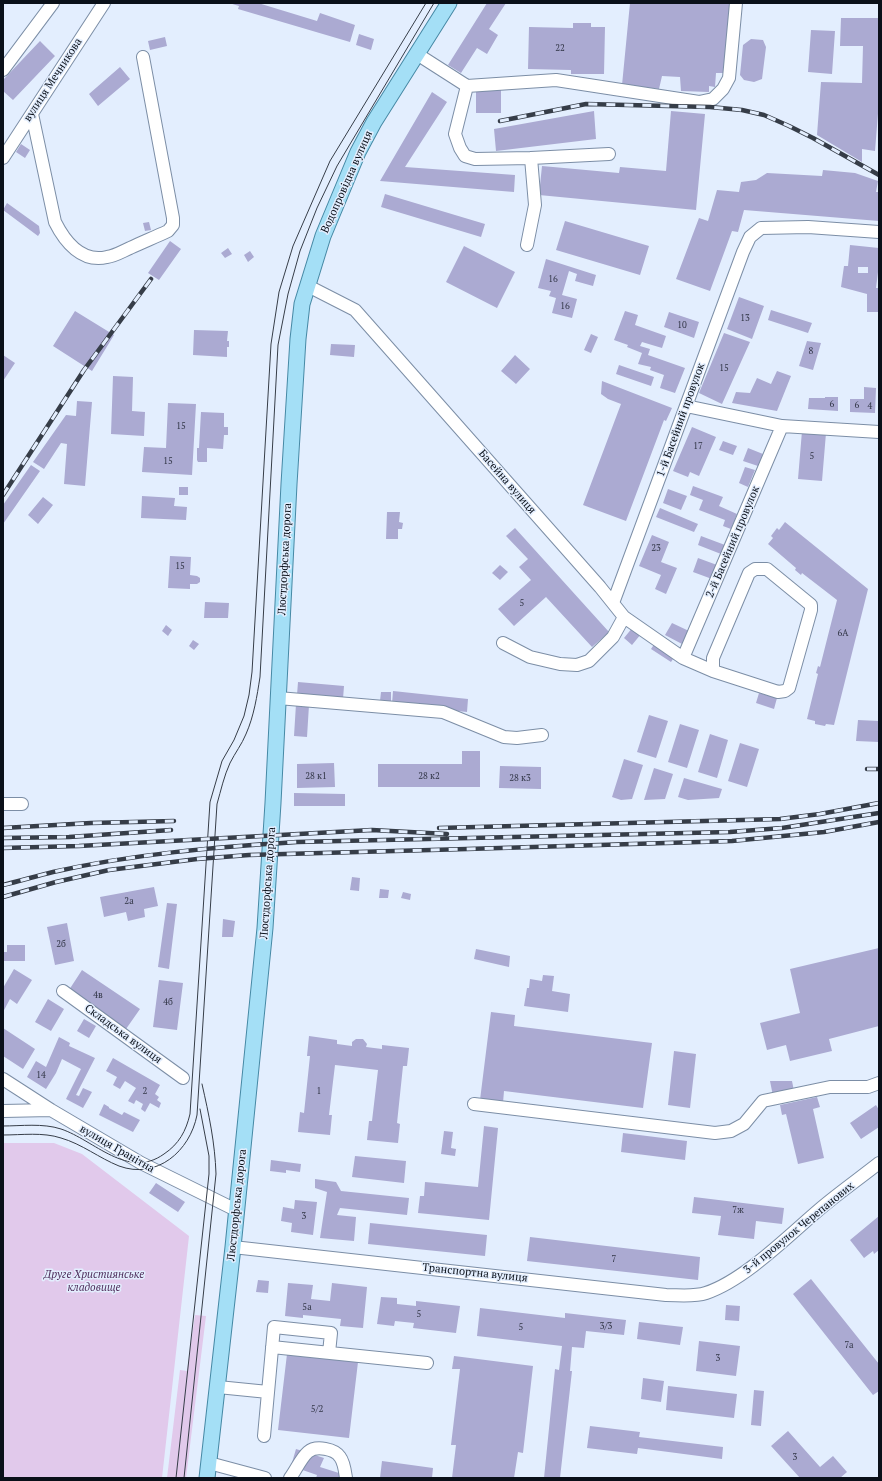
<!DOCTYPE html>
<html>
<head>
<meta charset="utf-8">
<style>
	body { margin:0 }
	#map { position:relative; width:882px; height:1481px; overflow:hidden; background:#e3eefe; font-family:"PT Serif",serif }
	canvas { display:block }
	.frame { position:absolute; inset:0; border:4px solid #0a1019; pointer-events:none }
</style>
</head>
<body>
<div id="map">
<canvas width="882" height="1481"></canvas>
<div class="frame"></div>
</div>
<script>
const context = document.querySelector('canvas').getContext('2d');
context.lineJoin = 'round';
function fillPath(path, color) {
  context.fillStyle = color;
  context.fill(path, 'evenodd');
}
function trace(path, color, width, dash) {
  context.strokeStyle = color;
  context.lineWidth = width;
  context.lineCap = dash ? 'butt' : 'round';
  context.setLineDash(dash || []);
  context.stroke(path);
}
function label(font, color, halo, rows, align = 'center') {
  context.font = font + ' "PT Serif",serif';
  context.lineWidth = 3;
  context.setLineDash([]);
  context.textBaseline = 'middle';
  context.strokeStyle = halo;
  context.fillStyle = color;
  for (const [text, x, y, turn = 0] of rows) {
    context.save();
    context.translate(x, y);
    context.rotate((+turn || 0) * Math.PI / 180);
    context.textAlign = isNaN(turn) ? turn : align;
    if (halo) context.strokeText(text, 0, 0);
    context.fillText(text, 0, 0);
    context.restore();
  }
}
fillPath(new Path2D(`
	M3,1143H54L82,1154L189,1236L162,1478H3Z
	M195,1315L206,1316L186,1478H167L180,1370L187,1371Z`), '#e1c9eb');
fillPath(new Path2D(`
	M229,3H258L317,21L320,13L355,25L350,42L238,9L239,6Z
	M487,3H506L489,29L498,35L487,54L477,48L461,73L448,65Z
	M630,3H732L726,73H716L715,87L709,86V92L681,91L680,77L662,76L659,89L622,85Z
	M841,18H879V101L875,151L862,149V162L817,135L821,82L862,83L863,46H840Z
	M573,23H591V27H605L604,74H571V70L528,69L529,27L573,28Z
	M811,30L835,31L832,74L808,72Z
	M359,34L374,39L371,50L356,45Z
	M165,37L167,46L150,50L148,41Z
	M751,39L763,40L766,47L762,79L754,82L744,80L740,75L743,45Z
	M40,41L55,56L13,100L3,91V80Z
	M120,67L130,79L98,106L89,94Z
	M476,87H501V113H476Z
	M432,92L447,102L405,167L515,175L514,192L380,181Z
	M594,111L596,139L496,151L494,129Z
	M671,111L705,114L696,210L539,195L542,166L619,173L620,167L666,171Z
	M21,144L30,150L25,158L16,152Z
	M823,170L855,173L878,181L876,192H879V221L744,210L738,232L732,231L710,291L676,279L699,218L708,221L717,190L739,192L741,182L756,180L767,173L822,176Z
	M385,194L485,224L481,237L381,207Z
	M7,203L39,226L40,233L38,236L3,210Z
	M565,221L649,246L640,275L556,250Z
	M149,222L151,230L145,231L143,223Z
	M170,241L181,249L159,280L148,273Z
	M850,245L879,248V272H878L876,288H879V312H867V294L841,287L844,266H848ZM858,267H868V273H858Z
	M464,246L515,272L497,308L446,282Z
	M228,248L232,254L225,258L221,253Z
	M250,251L254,257L248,262L244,255Z
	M546,259L596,275L593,286L575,281L577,274L569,271L562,295L577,299L572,318L552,313L556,298L549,296L551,291L538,288Z
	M739,297L764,306L752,339L727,329Z
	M771,310L812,323L808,333L768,320Z
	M75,311L114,335L92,371L53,346Z
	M625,311L638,315L635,325L666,336L662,348L642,342L640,346L650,349L648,355L685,368L675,393L660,388L664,375L650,370L651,367L638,364L642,353L627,347L628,345L614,340Z
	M669,312L699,322L694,338L664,327Z
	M194,330L228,331L227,341H229V347H227V357L193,355Z
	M724,333L750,342L722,404L699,393Z
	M591,334L598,337L591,353L584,350Z
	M807,341L821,343L813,370L799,366Z
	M331,344L355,345L354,357L330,355Z
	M3,355L15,363L3,381Z
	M515,355L530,369L516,384L501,371Z
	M619,365L654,377L651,386L616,374Z
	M777,371L791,376L777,411L732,403L736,392L750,393L757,378L771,384Z
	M113,376L133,377L132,411L145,412L144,436L111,434Z
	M602,381L672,408L666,421L664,420L626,521L583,505L621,404L608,399L601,394Z
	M864,387L876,388L875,413L850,412V399H864Z
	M825,397H838V411L808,409L809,398H825Z
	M77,401L92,402L85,486L64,484L67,444L61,443L44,469L33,462L66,415L76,416Z
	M168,403L196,404L192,475L142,472L144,447L166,448Z
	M201,412L224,413V427H228V435H224L223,449L207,448V462H198L197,460V448H199Z
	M692,427L716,437L699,476L690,472L688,477L673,471Z
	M802,431L826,433L822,481L798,479Z
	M723,441L737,446L733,455L719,450Z
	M748,448L763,454L758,466L743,461Z
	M31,465L40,471L3,524V505Z
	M745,467L755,470L748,487L739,483Z
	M693,486L723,497L719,506L737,514L731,529L723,526L725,520L699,510L703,500L690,495Z
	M179,487H188V495H179Z
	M668,489L687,496L681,510L663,503Z
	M142,496L175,498L174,506L187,507L186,520L141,518Z
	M43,497L53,505L38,524L28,515Z
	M660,508L698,524L694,532L656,517Z
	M387,512H400L399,522L403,523L402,529H398V539H386Z
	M785,522L868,589L834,725L826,724L825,726L815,724V721L807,719L818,674L816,673L818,666L820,667L837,600L802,573L801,575L795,570L796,568L768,544L773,538L771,536L777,528L779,530Z
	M515,528L609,632L592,647L546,597L514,626L498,609L531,580L519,567L528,559L506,536Z
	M652,535L669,542L661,562L677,568L666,594L655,589L661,575L639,566Z
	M701,536L725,545L721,554L698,545Z
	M170,556L191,557L190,575L197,576L200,578V582L197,584H190V589L168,588Z
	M698,558L717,565L712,579L693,572Z
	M500,565L508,572L500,580L492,573Z
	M205,602L229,603L228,618H204Z
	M672,623L689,631L682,644L665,635Z
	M166,625L172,630L168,636L162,631Z
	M633,627L641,634L632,645L624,638Z
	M193,640L199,644L194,650L189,646Z
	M655,643L675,656L671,662L651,649Z
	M298,682L344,686L343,699L297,695Z
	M393,691L468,699L467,712L392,704Z
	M381,692H391V702L380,701Z
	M759,693L777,698L774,709L756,703Z
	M296,704L309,705L307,737L294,736Z
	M649,715L668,721L656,758L637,752Z
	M858,720L879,721V742L856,741Z
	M680,724L699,730L687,768L668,762Z
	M710,734L728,740L717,778L698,772Z
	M740,743L759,749L747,787L728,781Z
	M462,751H480V787H378V764H462Z
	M624,759L643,765L632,799L621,800L612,797Z
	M334,763L335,787L297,788V764Z
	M500,766L541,767V789L499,788Z
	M654,768L673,774L665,799L644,800Z
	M684,778L722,789L719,798L688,800L678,797Z
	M294,793L345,794V806H294Z
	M352,877L360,878L359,891L350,890Z
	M154,887L158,906L144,909L145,917L128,921L126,912L104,917L100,897Z
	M380,889L389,890L388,898H379Z
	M403,892L411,894L410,900L401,898Z
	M167,903L177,904L169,969L158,967Z
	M223,919L235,921L233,937H222Z
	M67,923L74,961L55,965L47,927Z
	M7,945H25V961H3V952H7Z
	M879,948V1026L829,1039L832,1051L790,1061L786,1045L767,1050L760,1023L800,1013L790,969Z
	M476,949L510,956L509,967L474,959Z
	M14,969L32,980L17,1004L10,999L3,1012V988Z
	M82,970L140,1009L126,1029L69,990Z
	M543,975L554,976L552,991L570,994L568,1012L524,1006L527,988H529L530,979L542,981Z
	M159,980L183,983L177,1030L153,1027Z
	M48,999L64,1009L51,1031L35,1022Z
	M491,1012L515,1015L514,1026L652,1043L643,1108L504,1091L503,1103L480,1100Z
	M84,1019L96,1026L89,1038L77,1031Z
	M3,1028L35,1049L23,1069L3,1056Z
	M309,1036L337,1040V1044L352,1046V1042L356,1039H363L367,1044L366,1047L382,1049V1045L409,1048L407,1066H403L397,1123L400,1124L398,1143L367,1140L369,1121H372L378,1070L335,1065L329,1115H332L330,1135L298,1132L300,1112L304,1113L310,1056H307Z
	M59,1037L70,1043L69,1046L95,1058L76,1095L79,1096L83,1088L92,1092L83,1108L66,1099L81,1069L62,1059L56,1073L46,1089L27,1077L36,1061L46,1067Z
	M674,1051L696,1054L690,1108L668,1105Z
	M113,1058L160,1085L155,1094L159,1097L157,1100L161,1103L159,1108L150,1103L145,1112L141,1109L143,1104L136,1100L134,1104L128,1101L136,1088L125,1081L120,1089L113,1085L117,1077L106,1071Z
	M770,1081H792L794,1091L773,1096Z
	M817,1097L820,1107L813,1109L824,1158L798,1164L786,1114L782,1115L780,1105Z
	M104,1104L109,1107V1108L122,1115L124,1112L140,1120L133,1132L99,1115Z
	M876,1105L879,1110V1127L861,1139L850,1123Z
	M484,1126L498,1128L489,1220L418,1213L420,1196H424L425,1182L478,1187Z
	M444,1131L453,1132L451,1148L456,1149L455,1156L441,1154Z
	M623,1133L687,1141L685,1160L621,1152Z
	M355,1156L406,1161L404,1183L352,1177Z
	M271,1160L301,1164L300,1172L286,1170V1173L270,1171Z
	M315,1179L336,1182L341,1191L409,1198L407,1215L340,1208L337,1215L356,1217L354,1241L320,1238L327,1192L315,1188Z
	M156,1183L185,1202L178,1212L149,1193Z
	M694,1197L784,1208L782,1224L756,1221L754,1239L718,1235L721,1216L692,1213Z
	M295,1200L317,1202L313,1235L291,1232L292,1223L281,1221L283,1207L294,1209Z
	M879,1216V1250L874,1254L873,1251L864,1258L850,1240Z
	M370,1223L487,1235L485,1256L368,1244Z
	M530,1237L700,1257L698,1280L527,1261Z
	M811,1279L879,1364V1391L873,1395L793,1294Z
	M258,1280L269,1281L268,1293L256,1292Z
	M288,1283L313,1285L311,1299L330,1301L332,1283L367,1287L363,1328L340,1326L341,1319L303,1315V1318L285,1316Z
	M381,1297L397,1298V1304L416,1306V1301L460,1306L456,1333L413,1328L414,1323L395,1321L394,1326L377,1324Z
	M726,1305L740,1306L739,1321L725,1320Z
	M480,1308L565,1318V1313L626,1320L624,1335L586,1331L584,1348L572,1347L570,1371H572L560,1478H544L555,1369L559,1370L562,1346L477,1336Z
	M639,1322L683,1327L680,1345L637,1339Z
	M699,1341L740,1346L736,1376L696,1371Z
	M287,1354L358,1362L349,1438L278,1430Z
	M454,1356L533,1366L523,1453L518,1452L514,1478H452L456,1445H451L460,1369H452Z
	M643,1378L664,1381L661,1402L641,1399Z
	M668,1386L737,1394L734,1418L666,1410Z
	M754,1390L764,1391L761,1426L751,1425Z
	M590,1426L640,1432L639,1437L723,1447L722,1459L638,1448L637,1454L587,1448Z
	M788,1431L820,1467L833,1456L847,1472L840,1478H800L771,1446Z
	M296,1449L324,1458L320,1467L342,1474L340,1478H316L317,1475L291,1466Z
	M382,1461L433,1468L432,1478H380Z`), '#abaad2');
const minor = new Path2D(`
	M417,54L467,86L556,80L699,102L713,99L723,89L729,78L736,3
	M3,70L53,3
	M467,86L455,134L460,148L465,156L475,159L531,158L609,154
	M32,114L55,222C65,242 82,263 107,257C115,256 123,251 130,248C143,242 155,237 168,231L173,225V218L143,57
	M3,158L104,3
	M527,245L535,205L531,158
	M308,286L355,310L600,587L624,617L683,658L713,671L778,692L785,691L789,688L811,610V605L767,569H755L749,573L713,658V671
	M686,406L782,426L879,432
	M613,603L743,252L750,237L761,228L808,227L879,232
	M503,643L530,657L560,664L577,665L589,661L613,637L624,617
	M683,658L782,426
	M278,698L443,712L504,737L517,738L542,735
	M3,804H22
	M63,991L183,1078
	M3,1079L51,1110L141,1163L236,1210
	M474,1104L715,1133L731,1131L744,1124L763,1101L830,1087H868L879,1083
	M3,1111L51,1110
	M233,1247L666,1295C679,1295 694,1297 706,1293C745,1280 789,1235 821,1208C840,1192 860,1178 879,1163
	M272,1347L427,1363
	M218,1387L268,1392
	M264,1436L274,1327L331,1333L329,1353
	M209,1463L265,1478
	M290,1478C296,1470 301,1458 308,1452C316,1445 335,1449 340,1457C344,1462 345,1471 346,1478`);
const major = new Path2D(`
	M207,1478L233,1247L265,928L273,803L289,484L298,339L302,304L323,236L358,152L374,122L449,3`);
trace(minor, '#7c8ea6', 14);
trace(major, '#4689a5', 17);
trace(minor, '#fff', 12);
trace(major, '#a4dff6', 15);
trace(new Path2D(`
	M3,1126C21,1126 43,1123 61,1129C94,1140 128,1180 164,1154C179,1144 186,1131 190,1114L210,802L222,761L234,740L244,716L249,695L252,672L271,344L279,292L293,246L330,161L426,3
	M3,1135C22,1135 43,1132 61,1138C82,1144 99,1158 119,1166C157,1180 190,1151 197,1115L217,804C221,790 224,776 230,763C235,753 242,744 246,734C254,716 257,696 260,677L278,345L288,294L300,251L317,208L337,166L434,3
	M176,1478L209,1174V1156L200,1109
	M184,1478L216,1174C215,1143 209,1115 202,1084`), '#363d48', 1);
const rail = new Path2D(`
	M500,121L586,104L710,107L742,110L764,115L789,126L813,138L879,175
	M3,495L84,370L151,279
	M867,769H879
	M3,828L91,823L174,821
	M439,828L780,819L820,814L879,803
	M3,838L69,837L171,830
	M3,848L79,846L372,830L447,834
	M3,885C20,881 36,876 53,872C133,854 216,847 297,842L730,832L782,828L879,813
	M3,897L56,882L109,870L197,859L249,855L467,849L732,841L824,832L879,822`);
trace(rail, '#363d48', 4.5);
trace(rail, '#e3eefe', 3, [9]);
label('9px', '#323647', null, [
	["22",560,48],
	["16",553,279],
	["16",565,306],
	["13",745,318],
	["10",682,325],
	["8",811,351],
	["15",724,368],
	["6",832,404],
	["6",857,405],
	["4",870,406],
	["15",181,426],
	["17",698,446],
	["5",812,456],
	["15",168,461],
	["23",656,548],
	["15",180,566],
	["5",522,603],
	["6А",843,633],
	["28 к1",316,776],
	["28 к2",429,776],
	["28 к3",520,778],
	["2а",129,901],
	["2б",61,944],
	["4в",98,995],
	["4б",168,1002],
	["14",41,1075],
	["2",145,1091],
	["1",319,1091],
	["7ж",738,1210],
	["3",304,1216],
	["7",614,1259],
	["5а",307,1307],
	["5",419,1314],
	["3/3",606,1326],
	["5",521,1327],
	["7а",849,1345],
	["3",718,1358],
	["5/2",317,1409],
	["3",795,1457]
]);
label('11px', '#0a1019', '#e3eefe', [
	["вулиця Мечникова",53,80,-57],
	["Водопровідна вулиця",347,182,-66],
	["1-й Басейний провулок",681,420,-70],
	["Басейна вулиця",507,482,49],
	["2-й Басейний провулок",733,542,-67],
	["Люстдорфська дорога",285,559,-87],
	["Люстдорфська дорога",268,883,-86],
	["Складська вулиця",123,1034,36],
	["вулиця Гранітна",117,1149,30],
	["Люстдорфська дорога",237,1205,-84],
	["3-й провулок Черепанових",799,1228,-39],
	["Транспортна вулиця",475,1273,6]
]);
label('italic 11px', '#502f5d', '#e3eefe', [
	["Друге Християнське",94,1275],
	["кладовище",94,1288]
]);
</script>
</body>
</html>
